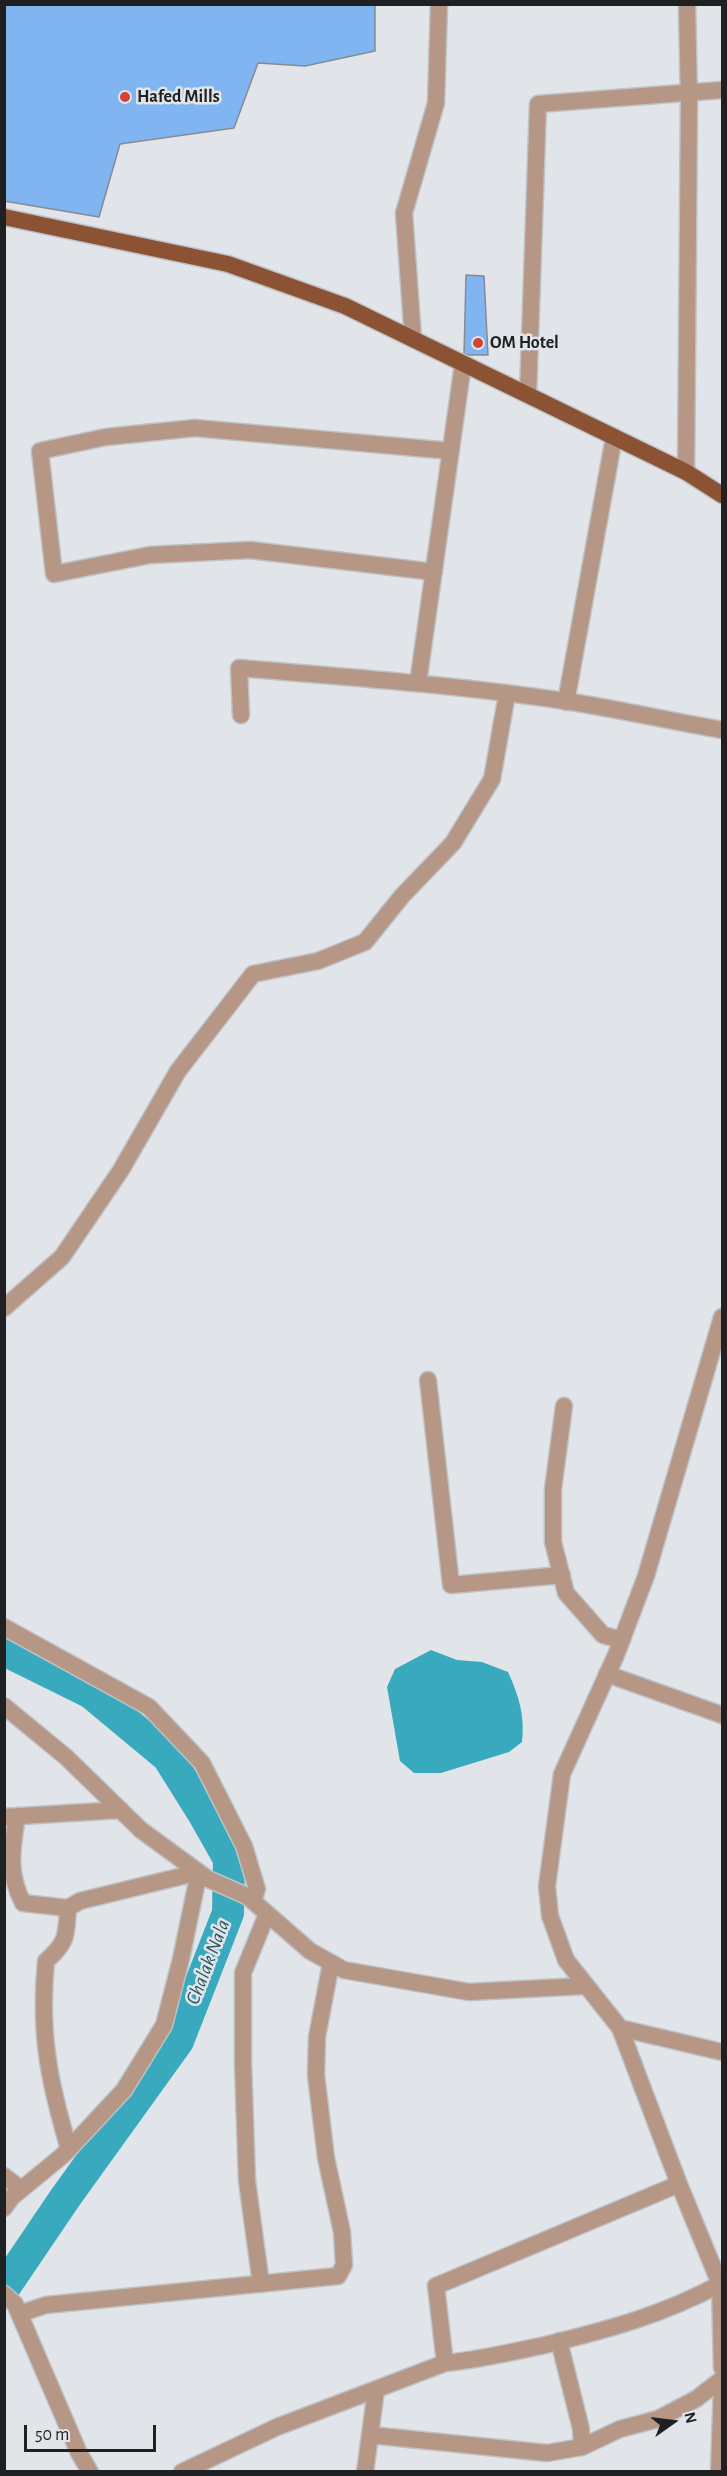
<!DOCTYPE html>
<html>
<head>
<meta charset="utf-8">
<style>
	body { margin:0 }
	#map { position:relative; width:727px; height:2476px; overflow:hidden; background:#e1e5ea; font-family:"Alegreya Sans",sans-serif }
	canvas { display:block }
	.frame { position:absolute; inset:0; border:6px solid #1e2022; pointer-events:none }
	.north { position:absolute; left:643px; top:2392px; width:60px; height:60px; -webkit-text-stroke:4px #e1e5ea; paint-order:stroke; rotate:76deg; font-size:16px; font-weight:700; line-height:24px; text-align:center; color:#1e2022 }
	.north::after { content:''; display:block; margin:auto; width:21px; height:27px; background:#1e2022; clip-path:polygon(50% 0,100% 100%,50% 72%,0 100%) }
	.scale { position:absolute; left:24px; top:2425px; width:132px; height:27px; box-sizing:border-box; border:3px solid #1e2022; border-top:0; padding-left:8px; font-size:18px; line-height:21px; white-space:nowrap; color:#1e2022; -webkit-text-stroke:4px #e1e5ea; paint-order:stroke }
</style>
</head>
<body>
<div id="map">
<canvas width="727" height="2476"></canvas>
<div class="frame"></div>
<div class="north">N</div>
<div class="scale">50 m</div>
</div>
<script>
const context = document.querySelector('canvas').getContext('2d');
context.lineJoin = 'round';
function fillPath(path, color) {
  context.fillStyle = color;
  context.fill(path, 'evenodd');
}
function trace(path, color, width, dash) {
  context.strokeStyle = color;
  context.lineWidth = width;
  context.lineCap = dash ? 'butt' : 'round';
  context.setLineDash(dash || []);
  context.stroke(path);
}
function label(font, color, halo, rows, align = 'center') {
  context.font = font + ' "Alegreya Sans",sans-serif';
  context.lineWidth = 5;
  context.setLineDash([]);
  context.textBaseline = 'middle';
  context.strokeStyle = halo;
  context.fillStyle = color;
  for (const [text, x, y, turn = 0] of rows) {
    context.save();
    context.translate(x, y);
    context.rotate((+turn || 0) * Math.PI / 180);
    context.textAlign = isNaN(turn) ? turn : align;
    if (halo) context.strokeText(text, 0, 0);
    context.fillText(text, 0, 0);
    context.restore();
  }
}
fillPath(new Path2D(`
	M431,1650L457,1660L482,1662L508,1672C519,1696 525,1716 522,1742L509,1752L441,1773H414L400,1761L387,1687L395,1669Z`), '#39a9be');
trace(new Path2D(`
	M4,1650L91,1693L168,1757L203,1813L229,1859L228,1913L178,2041L65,2198L4,2288`), '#39a9be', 32);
const building = new Path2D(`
	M4,4H375V51L305,66L258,63L234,128L120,144L99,217L4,201Z
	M466,275L484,276L488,355H464Z`);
fillPath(building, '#80b5f1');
trace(building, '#878b90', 1.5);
const minor = new Path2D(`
	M413,339L404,213L436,103L439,4
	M528,395L538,104L722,90
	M686,472L689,102L687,4
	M434,572L250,550L150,555L54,574L40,451L106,437L195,428L451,451
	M418,683L463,364
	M566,702L614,437
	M241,715L239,668C348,677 457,685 565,701C618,709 670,721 722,730
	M4,1308L62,1257L121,1170L178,1071L253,974L318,961L365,942L402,896L453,843L492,779L507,694
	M428,1380L451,1585L562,1575
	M564,1406L553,1489V1542L566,1593L603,1635L622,1640
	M4,1627L149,1707L202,1763L244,1846L257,1889L253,1901
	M607,1674L722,1715
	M4,1706L66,1757L141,1830L208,1879L247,1896L310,1951L344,1970L469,1992L584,1986
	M17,1816C12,1849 7,1872 23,1903L68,1908
	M4,1817L121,1810
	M4,2176L21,2189
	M679,2184L720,2284L722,2368
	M4,2208L12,2197L62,2156L69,2149L124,2090L164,2025L181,1959L199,1872L80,1901L68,1908C66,1935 68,1942 46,1961C39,2032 49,2082 69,2149
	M261,2284L247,2181L243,2064V1973L267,1914
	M4,2294L15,2304L79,2453L90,2472
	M19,2314L46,2305L338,2276L344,2265L342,2232L326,2158L316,2075L317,2037L331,1963
	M445,2363C479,2360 512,2352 545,2345C610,2329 663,2315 722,2283
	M370,2435L547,2453L582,2447L581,2429L559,2341
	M582,2447L620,2429L658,2419L696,2399L722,2379
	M182,2472L277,2427L445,2363L436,2286L679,2184L620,2028
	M365,2472L376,2390
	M719,2472L722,2383`);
const tertiary = new Path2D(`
	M722,1317L646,1576L616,1655L562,1774L547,1886L550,1916L566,1960L620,2028L722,2052`);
const primary = new Path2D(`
	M4,217L228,264L345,306L686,472L722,495`);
trace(minor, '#bec2c6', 19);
trace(tertiary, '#bec2c6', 19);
trace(primary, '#bec2c6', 19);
trace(minor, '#b69685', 16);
trace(tertiary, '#b69685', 16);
trace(primary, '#8b5334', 16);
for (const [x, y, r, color] of [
	[125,97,6,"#d24536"],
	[478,343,6,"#d24536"]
]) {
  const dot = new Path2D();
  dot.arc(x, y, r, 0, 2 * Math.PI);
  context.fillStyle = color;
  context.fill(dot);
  trace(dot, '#e1e5ea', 2);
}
label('bold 18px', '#1e2022', '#e1e5ea', [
	["Hafed Mills",137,97],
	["OM Hotel",490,343]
], 'left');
label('italic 20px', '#27565f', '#e1e5ea', [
	["Chalak Nala",208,1962,-69]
]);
</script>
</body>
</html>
